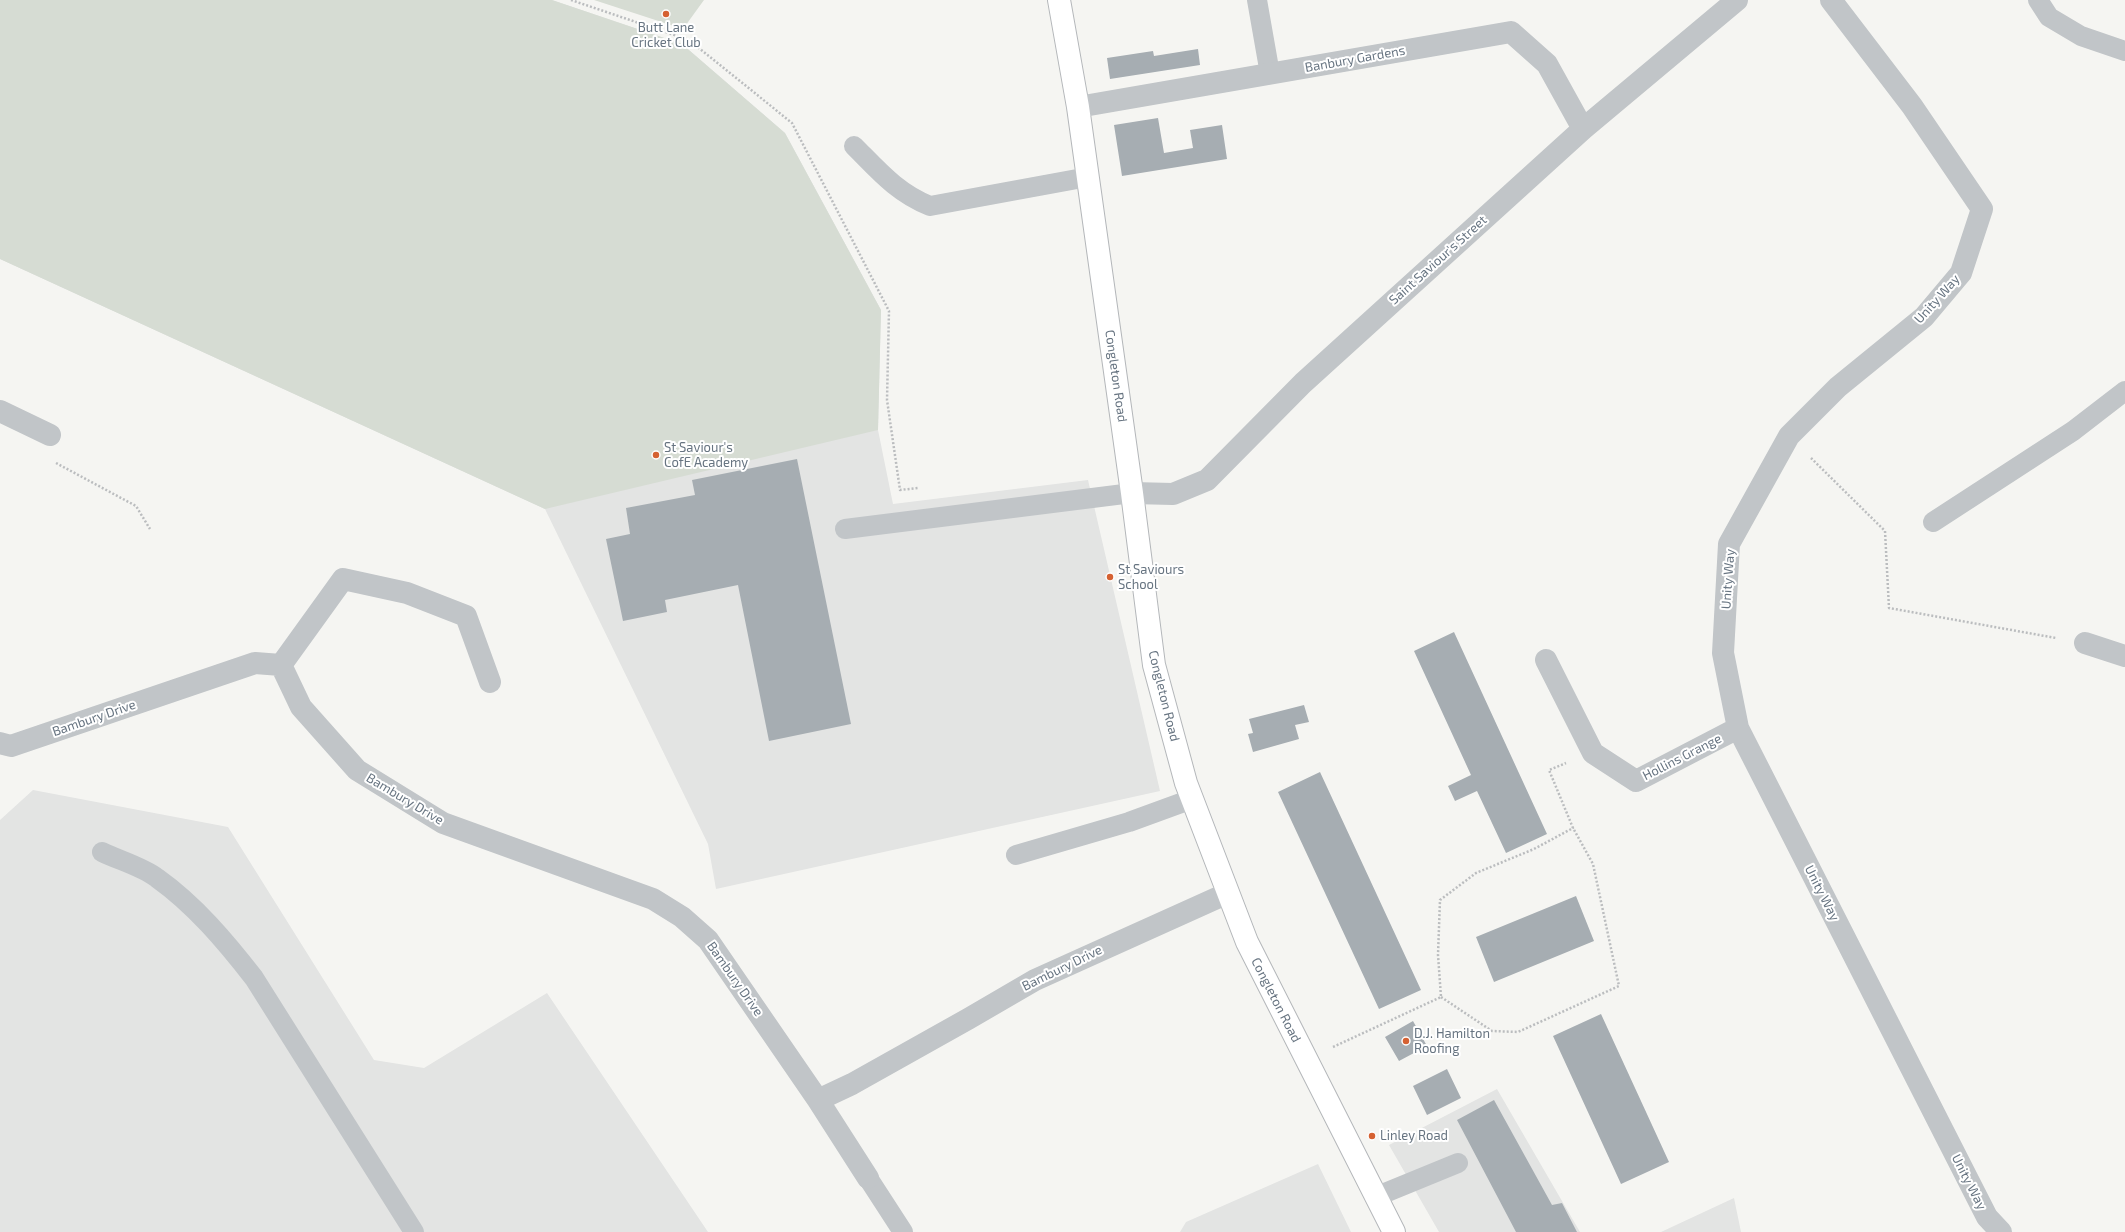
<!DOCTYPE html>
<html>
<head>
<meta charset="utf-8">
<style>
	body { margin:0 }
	canvas { display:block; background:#f5f5f2 }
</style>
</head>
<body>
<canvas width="2125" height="1232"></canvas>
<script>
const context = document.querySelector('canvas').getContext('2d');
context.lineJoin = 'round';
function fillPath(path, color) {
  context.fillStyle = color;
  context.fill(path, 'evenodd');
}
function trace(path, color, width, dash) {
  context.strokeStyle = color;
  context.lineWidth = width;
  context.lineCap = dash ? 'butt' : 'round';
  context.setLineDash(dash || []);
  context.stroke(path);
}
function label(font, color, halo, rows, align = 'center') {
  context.font = font + ' "Exo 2",sans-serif';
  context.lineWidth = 4;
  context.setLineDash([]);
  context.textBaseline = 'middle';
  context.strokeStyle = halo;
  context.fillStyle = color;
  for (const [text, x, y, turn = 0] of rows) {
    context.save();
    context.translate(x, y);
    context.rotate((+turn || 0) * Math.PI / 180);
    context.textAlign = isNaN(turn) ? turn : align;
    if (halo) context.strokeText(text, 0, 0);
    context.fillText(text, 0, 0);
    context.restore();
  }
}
fillPath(new Path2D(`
	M552,0L682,44L785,133L881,310L878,430L893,504L1088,480L1160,791L716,889L708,844L545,509L0,259Z
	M33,790L228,827L374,1060L424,1068L547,993L708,1232H0V820Z
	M1497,1089L1580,1232H1439L1389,1145Z
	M1318,1164L1351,1232H1180L1186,1222Z
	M1734,1198L1741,1232H1661Z`), '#e3e4e3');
fillPath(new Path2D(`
	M0,0H552L682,44L785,133L881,310L878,430L545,509L0,259Z
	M594,0H704L683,29Z`), '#d6dcd3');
fillPath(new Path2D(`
	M1198,49L1200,65L1110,79L1107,58L1153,51L1154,56Z
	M1158,118L1164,153L1193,148L1190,130L1222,125L1227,159L1122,176L1114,125Z
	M797,459L851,724L769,741L738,585L665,600L667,612L623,621L606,539L630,534L626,508L695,495L692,480Z
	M1454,632L1547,834L1506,853L1477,791L1455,801L1448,786L1471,775L1414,651Z
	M1304,705L1309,722L1295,725L1299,739L1253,752L1248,734L1253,733L1249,719Z
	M1320,772L1421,990L1379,1009L1278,792Z
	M1576,896L1594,941L1494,982L1476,937Z
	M1601,1014L1669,1162L1621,1184L1553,1036Z
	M1413,1021L1427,1046L1399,1061L1385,1037Z
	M1447,1069L1461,1098L1427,1115L1413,1086Z
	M1494,1100L1552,1205L1562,1203L1577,1232H1516L1457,1120Z`), '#a6adb2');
const highway = new Path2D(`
	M1059,0L1078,107L1132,493L1154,665L1186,783L1247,942L1394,1232`);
trace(highway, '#b4b7ba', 24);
trace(new Path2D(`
	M571,0L689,40L792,123L889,311L887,400L900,490L918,488
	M1811,458L1885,531L1889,608L2056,638
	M56,463L136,506L150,529
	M1441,997L1492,1031L1518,1032L1619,986L1593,864L1573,828
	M1333,1047L1441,997L1438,955L1440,900L1476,873L1534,849L1573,828L1549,770L1566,763`), '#bbbdbf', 2.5, [2, 2]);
trace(new Path2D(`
	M1257,0L1270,74
	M2038,0L2049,17L2081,36L2125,51
	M854,146C878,170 897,193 930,206L1088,177
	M1933,522L2073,431L2125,391
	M845,529L1132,493
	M102,852C118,860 143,867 157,878C195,905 226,942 254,978L414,1232
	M1016,855L1129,822L1192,799
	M868,1178L903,1232
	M1375,1197L1458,1163`), '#c1c5c8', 20);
trace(new Path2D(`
	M1831,0L1912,106L1982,209L1961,273L1924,317L1838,387L1789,436L1729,544L1723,653L1738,728L1987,1217L2001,1232
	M1078,107L1511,32L1547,64L1583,129
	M0,411L50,435
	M1132,493L1173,494L1207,480L1303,383L1583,129L1737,0
	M2085,643L2125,656
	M1546,660L1593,753L1636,781L1738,728
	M281,665L343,579L407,593L466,616L490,682
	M0,743L11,746L255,663L281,665L301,707L357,770L443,823L653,899L682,917L708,940L818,1100L852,1084L968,1019L1035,980L1228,893
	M818,1100L868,1178`), '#c1c5c8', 22);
trace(highway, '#fff', 22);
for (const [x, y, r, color] of [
	[666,14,4,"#d56132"],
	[656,455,4,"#d56132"],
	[1110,577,4,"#d56132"],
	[1406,1041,4,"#d56132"],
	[1372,1136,4,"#d56132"]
]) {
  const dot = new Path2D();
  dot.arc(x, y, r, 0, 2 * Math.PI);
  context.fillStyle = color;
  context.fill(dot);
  trace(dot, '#fff', 1.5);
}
label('13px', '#677481', '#fff', [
	["Butt Lane",666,28,"center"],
	["Cricket Club",666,43,"center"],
	["St Saviour's",664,448],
	["CofE Academy",664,463],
	["St Saviours",1118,570],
	["School",1118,585],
	["D.J. Hamilton",1414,1034],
	["Roofing",1414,1049],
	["Linley Road",1380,1136]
], 'left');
label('13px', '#677481', '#fff', [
	["Banbury Gardens",1355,59,-10],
	["Saint Saviour's Street",1438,260,-42],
	["Unity Way",1937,299,-48],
	["Congleton Road",1116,376,82],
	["Unity Way",1728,579,-86],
	["Congleton Road",1164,696,76],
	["Bambury Drive",94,718,-19],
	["Hollins Grange",1682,757,-27],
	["Bambury Drive",405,799,31],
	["Unity Way",1822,893,63],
	["Bambury Drive",1062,968,-26],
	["Bambury Drive",735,979,55],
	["Congleton Road",1276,1000,63],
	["Unity Way",1969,1182,63]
]);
</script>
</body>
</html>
